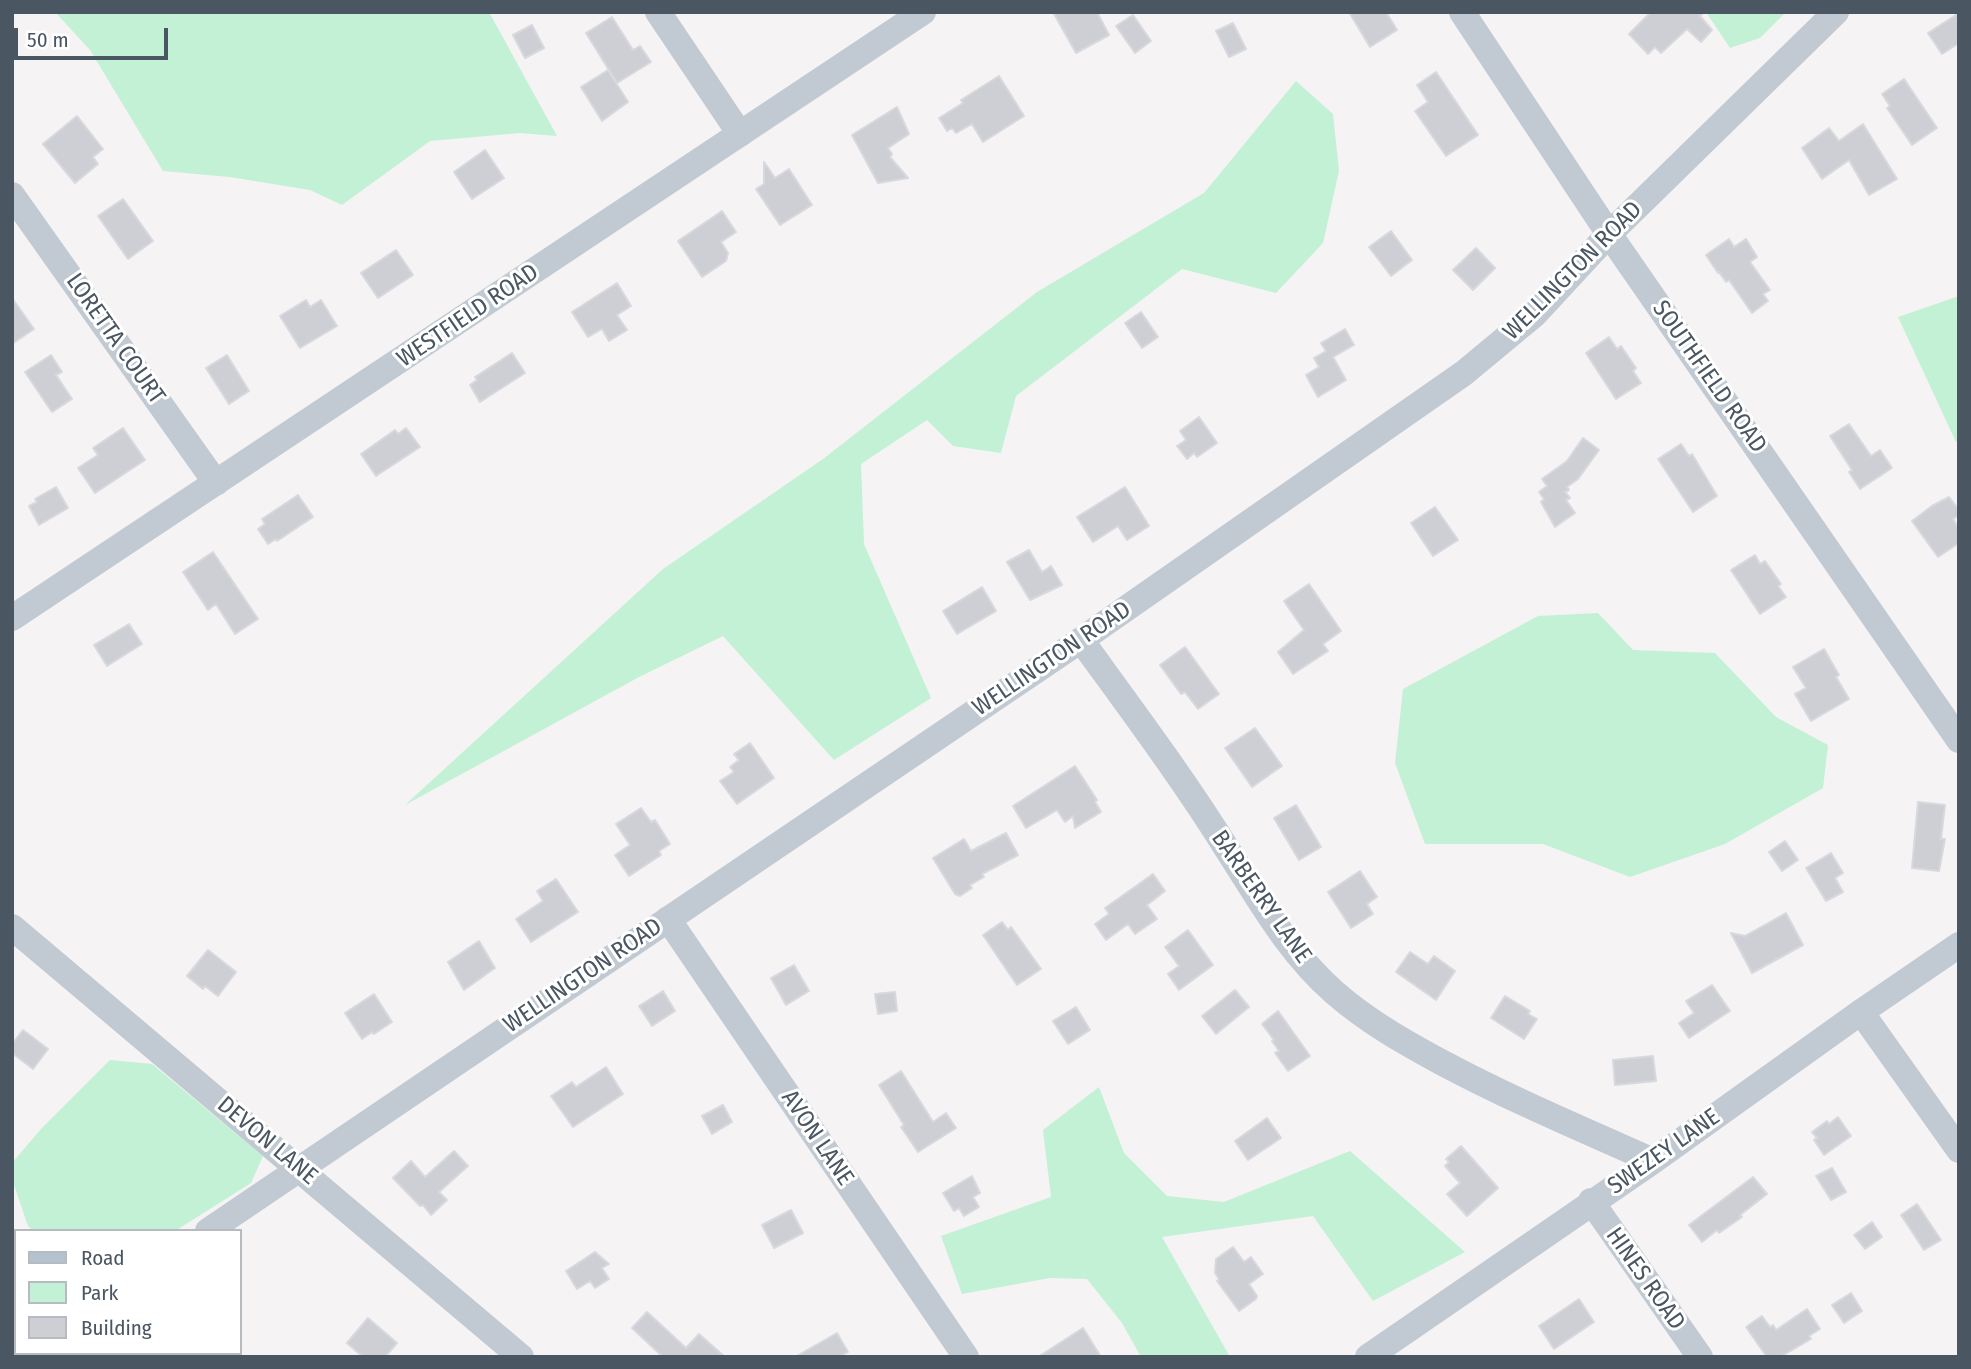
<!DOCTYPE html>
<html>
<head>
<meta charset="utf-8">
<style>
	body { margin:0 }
	#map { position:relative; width:1971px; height:1369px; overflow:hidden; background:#f5f3f3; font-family:"Fira Sans Condensed",sans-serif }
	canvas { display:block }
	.frame { position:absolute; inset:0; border:14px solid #4a5661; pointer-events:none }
	.legend { position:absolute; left:14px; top:1229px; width:228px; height:126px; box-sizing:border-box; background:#fff; border:2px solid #b7bbc0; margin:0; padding:9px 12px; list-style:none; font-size:21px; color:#4a5661 }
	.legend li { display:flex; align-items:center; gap:14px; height:35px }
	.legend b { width:35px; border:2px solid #b7bbc0 }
	.scale { position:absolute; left:14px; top:28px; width:154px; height:32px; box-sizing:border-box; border:4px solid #4a5661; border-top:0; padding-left:9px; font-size:21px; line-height:24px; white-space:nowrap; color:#4a5661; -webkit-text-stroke:5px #fff; paint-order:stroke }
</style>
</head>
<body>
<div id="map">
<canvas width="1971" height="1369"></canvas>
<div class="frame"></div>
<ul class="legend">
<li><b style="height:9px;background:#b3c2d1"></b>Road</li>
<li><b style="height:19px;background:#c3f1d5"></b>Park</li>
<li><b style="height:19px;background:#cdcfd5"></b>Building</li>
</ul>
<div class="scale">50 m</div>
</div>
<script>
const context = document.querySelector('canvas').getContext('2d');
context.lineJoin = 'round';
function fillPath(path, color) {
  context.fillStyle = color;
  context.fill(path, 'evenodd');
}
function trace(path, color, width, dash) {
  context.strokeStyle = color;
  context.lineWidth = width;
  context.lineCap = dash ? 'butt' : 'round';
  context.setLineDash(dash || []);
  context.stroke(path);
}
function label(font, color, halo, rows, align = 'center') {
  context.font = font + ' "Fira Sans Condensed",sans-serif';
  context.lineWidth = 6;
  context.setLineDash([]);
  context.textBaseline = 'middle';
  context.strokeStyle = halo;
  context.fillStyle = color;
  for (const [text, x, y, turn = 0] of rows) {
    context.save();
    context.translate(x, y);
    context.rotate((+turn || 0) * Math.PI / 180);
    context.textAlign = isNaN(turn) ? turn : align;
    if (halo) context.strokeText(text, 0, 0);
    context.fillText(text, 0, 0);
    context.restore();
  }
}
fillPath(new Path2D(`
	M55,12H489L557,136L520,133L430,141L342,205L310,190L230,177L163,171L90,50Z
	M1706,12H1786L1760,38L1730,48Z
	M1296,81L1333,114L1339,171L1323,243L1276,293L1182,269L1016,396L1001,453L953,446L927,420L861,464L864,544L931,698L834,760L723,636L639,677L405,805L663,569L823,459L1037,292L1204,193Z
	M1959,296V440L1956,442L1898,317Z
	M1598,613L1633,650L1715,653L1776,717L1828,745L1823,788L1725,844L1630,877L1543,844H1425L1395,763L1403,689L1538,616Z
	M110,1060L152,1064L263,1156L251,1183L175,1231H33L28,1226L12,1179V1163L41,1129Z
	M1099,1087L1124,1153L1167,1196L1224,1202L1350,1151L1465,1252L1373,1301L1313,1216L1162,1237L1230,1357H1141L1122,1323L1087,1279L1050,1278L962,1294L941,1236L1051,1197L1043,1130Z`), '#c3f1d5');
const building = new Path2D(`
	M1053,12H1097L1109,35L1076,53Z
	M1349,12H1386L1397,30L1370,47Z
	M1651,12H1704L1700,16L1712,30L1701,42L1687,29L1661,53L1655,47L1648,54L1629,34Z
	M1959,13V43L1942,54L1928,33Z
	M1133,15L1151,41L1135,53L1116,26Z
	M612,17L633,50L640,46L651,62L617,83L586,33Z
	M1233,23L1246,49L1229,57L1216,31Z
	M532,25L544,48L525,58L513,35Z
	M608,70L628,102L602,121L581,87Z
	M1436,72L1478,135L1446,156L1415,111L1428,102L1417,85Z
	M999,76L1024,116L983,142L972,124L956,133L952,128L947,131L939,118L963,103L961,100Z
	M1904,79L1937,128L1912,145L1887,108L1890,106L1882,94Z
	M897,107L909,134L888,148L892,154L890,157L908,178L878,183L852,135Z
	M77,116L103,149L93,157L98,164L75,183L43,144Z
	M1863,124L1897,179L1869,195L1849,160L1822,179L1802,148L1829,128L1839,141Z
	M485,150L504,178L472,199L454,172Z
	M764,162L775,178L789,169L812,205L780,225L756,189L764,184Z
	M123,199L153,241L128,259L98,216Z
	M722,211L736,232L721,242L728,253L726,261L702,277L678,241Z
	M1391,231L1412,260L1391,276L1369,247Z
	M1729,239L1734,247L1746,239L1757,257L1750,262L1770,290L1763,294L1768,301L1752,313L1729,280L1726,282L1719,272L1718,273L1706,255Z
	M1476,248L1495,268L1473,290L1453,270Z
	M396,250L413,275L378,298L361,273Z
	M617,283L631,306L617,315L627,330L609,341L602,329L588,337L572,312Z
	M12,298L34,329L12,344Z
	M306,300L310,307L321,300L337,326L300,348L280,316Z
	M1141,312L1158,337L1142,348L1125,323Z
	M1345,329L1354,345L1333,357L1346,380L1318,397L1306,375L1319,367L1314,358L1326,351L1321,343Z
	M1609,337L1617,349L1621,346L1636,368L1633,371L1641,383L1616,399L1586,353Z
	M512,353L525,373L480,402L470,385L477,380L475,377Z
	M51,355L62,372L56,375L72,399L52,412L25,372Z
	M227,355L249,391L229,404L206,368Z
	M1199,417L1217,443L1197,457L1194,453L1187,459L1177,446L1186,440L1180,431Z
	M1849,424L1871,456L1880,450L1892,468L1860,489L1849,472L1852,470L1830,436Z
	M123,428L145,460L95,493L78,468L98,455L93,448Z
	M406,428L420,447L376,476L361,454L395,430L398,434Z
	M1583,438L1599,450L1578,479L1567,487L1569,490L1565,492L1570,498L1566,500L1575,513L1555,527L1541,502L1544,499L1539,492L1547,486L1542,479L1567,461Z
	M1681,444L1689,456L1692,454L1717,496L1693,512L1658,459Z
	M56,487L68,508L39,525L29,506L37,502L35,499Z
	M1125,487L1149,526L1127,540L1118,526L1093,542L1077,517Z
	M298,495L313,517L277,541L276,539L268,544L258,529L265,524L262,519Z
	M1949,497L1959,510V515L1953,519L1959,529V543L1938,557L1912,521L1932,506Z
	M1435,507L1458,540L1433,556L1411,523Z
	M1029,550L1042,572L1051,566L1062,585L1030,600L1007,562Z
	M213,552L258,619L235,634L216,604L208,610L183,572Z
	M1755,555L1760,564L1765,561L1781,584L1778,586L1786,597L1760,614L1731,570Z
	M1309,584L1341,631L1323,644L1328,651L1293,674L1278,652L1304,630L1284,601Z
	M982,587L996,611L957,634L943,611Z
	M129,624L142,644L107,666L94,645Z
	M1185,647L1219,694L1198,709L1185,692L1181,694L1160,665Z
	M1824,649L1839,675L1836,677L1849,699L1811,721L1795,694L1806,688L1793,667Z
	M1255,728L1282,766L1252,787L1225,748Z
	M750,743L774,778L737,804L720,781L734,772L730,767L739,760L734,754Z
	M1075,766L1097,800L1095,802L1101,812L1075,828L1073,816L1065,822L1057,810L1026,828L1013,806Z
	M1918,802L1945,805L1941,839H1945L1939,871L1912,868Z
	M1296,805L1321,847L1299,860L1274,818Z
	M641,808L651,822L655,820L670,844L659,851L661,855L629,876L615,855L630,845L616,824Z
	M1006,833L1018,855L982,874L984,877L970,885L972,888L960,896L955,894L933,858L964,839L971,851Z
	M1785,841L1798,860L1782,871L1769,852Z
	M1831,853L1843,873L1835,878L1843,892L1826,901L1806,868Z
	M1360,871L1377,897L1367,904L1373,914L1351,928L1328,892Z
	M1153,874L1165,891L1147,905L1157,919L1135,934L1128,924L1106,940L1095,924L1109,914L1105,908Z
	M556,879L578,912L531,942L516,919L543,901L537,891Z
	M1786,913L1803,945L1752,973L1731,933L1745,936Z
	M1002,922L1008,930L1011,927L1041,969L1017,985L983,935Z
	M1188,930L1213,965L1179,990L1168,974L1179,966L1165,947Z
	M479,941L495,968L464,990L448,962Z
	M208,950L236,972L218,996L205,986L203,989L187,976Z
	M1410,952L1428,964L1434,956L1455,971L1436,1000L1396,972Z
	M794,965L809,991L786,1005L771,978Z
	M1712,985L1730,1011L1689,1038L1679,1023L1694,1013L1686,1001Z
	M1235,990L1249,1007L1216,1034L1202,1016Z
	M663,991L675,1011L652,1026L639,1006Z
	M895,992L897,1011L878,1014L875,994Z
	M374,994L392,1022L374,1034L372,1032L362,1039L345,1013Z
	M1505,996L1530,1011L1528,1014L1537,1019L1524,1039L1491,1018Z
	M1076,1007L1090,1030L1068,1044L1053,1021Z
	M1278,1011L1310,1056L1288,1071L1275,1053L1279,1051L1272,1041L1274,1040L1262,1024Z
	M23,1030L48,1049L33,1069L12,1053V1044Z
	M1653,1056L1656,1081L1615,1085L1613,1060Z
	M606,1067L623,1094L573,1127L551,1096L572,1082L576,1087Z
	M901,1071L933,1122L946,1113L956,1128L918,1152L901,1127L904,1125L879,1085Z
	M723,1105L732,1122L712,1134L702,1116Z
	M1838,1117L1851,1136L1824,1155L1814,1140L1817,1138L1812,1132L1827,1121L1829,1124Z
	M1267,1118L1281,1138L1248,1160L1235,1141Z
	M1461,1146L1498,1188L1467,1216L1447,1194L1460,1183L1445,1166L1449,1162L1446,1159Z
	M454,1151L468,1166L439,1192L447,1200L431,1215L423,1205L420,1206L393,1178L411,1161L425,1177Z
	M1832,1168L1846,1192L1831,1200L1816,1176Z
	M972,1176L980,1193L973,1197L979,1207L964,1216L959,1208L954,1211L943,1193Z
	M1753,1177L1767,1194L1740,1215L1742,1217L1719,1233L1717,1230L1702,1242L1689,1225Z
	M1917,1204L1941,1240L1924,1250L1901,1215Z
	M791,1210L803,1233L774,1248L762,1225Z
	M1872,1222L1882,1237L1865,1249L1854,1235Z
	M1233,1247L1244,1262L1251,1257L1263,1274L1249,1284L1257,1296L1256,1299L1239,1311L1217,1281L1219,1279L1215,1273L1216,1259Z
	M595,1252L609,1264L602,1268L609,1279L595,1288L590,1281L577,1289L566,1271Z
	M1851,1293L1862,1311L1844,1323L1832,1305Z
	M1579,1299L1594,1322L1554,1349L1539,1326Z
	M1807,1309L1820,1329L1809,1336L1811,1339L1780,1357H1767L1746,1327L1762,1316L1770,1327L1773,1325L1776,1330Z
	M647,1312L686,1348L699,1334L725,1357H663L632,1328Z
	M368,1318L397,1343L385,1357H363L347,1343Z
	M1083,1328L1101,1357H1038Z
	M837,1333L848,1352L839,1357H795Z`);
fillPath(building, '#cdcfd5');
trace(building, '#d7d9de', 2);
trace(new Path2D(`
	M658,12L740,134
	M1462,12L1609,234L1959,740
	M12,195L216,483
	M12,618L923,12
	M1081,640C1131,709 1182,777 1227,849C1260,900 1288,952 1335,993C1367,1021 1404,1042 1441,1062C1510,1099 1582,1129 1653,1161
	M668,919L966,1357
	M12,927L521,1357
	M1861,1012L1959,1150
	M1591,1201L1700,1357
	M208,1231L1081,640L1464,373L1535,314L1609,234L1836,12
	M40,1357L46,1353
	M1368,1357L1653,1161L1861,1012L1959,945`), '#c1cad2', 26);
trace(new Path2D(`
	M12,1253L16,1256
	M132,1353L136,1357`), '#b3c2d1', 33);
label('24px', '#4a5661', '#fff', [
	["WELLINGTON ROAD",1573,271,-45],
	["WESTFIELD ROAD",468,316,-34],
	["LORETTA COURT",115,339,55],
	["SOUTHFIELD ROAD",1709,377,55],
	["WELLINGTON ROAD",1052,659,-34],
	["BARBERRY LANE",1261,897,55],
	["WELLINGTON ROAD",583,976,-34],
	["AVON LANE",817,1138,56],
	["DEVON LANE",267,1141,40],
	["SWEZEY LANE",1664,1152,-35],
	["HINES ROAD",1645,1279,55]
]);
</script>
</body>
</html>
